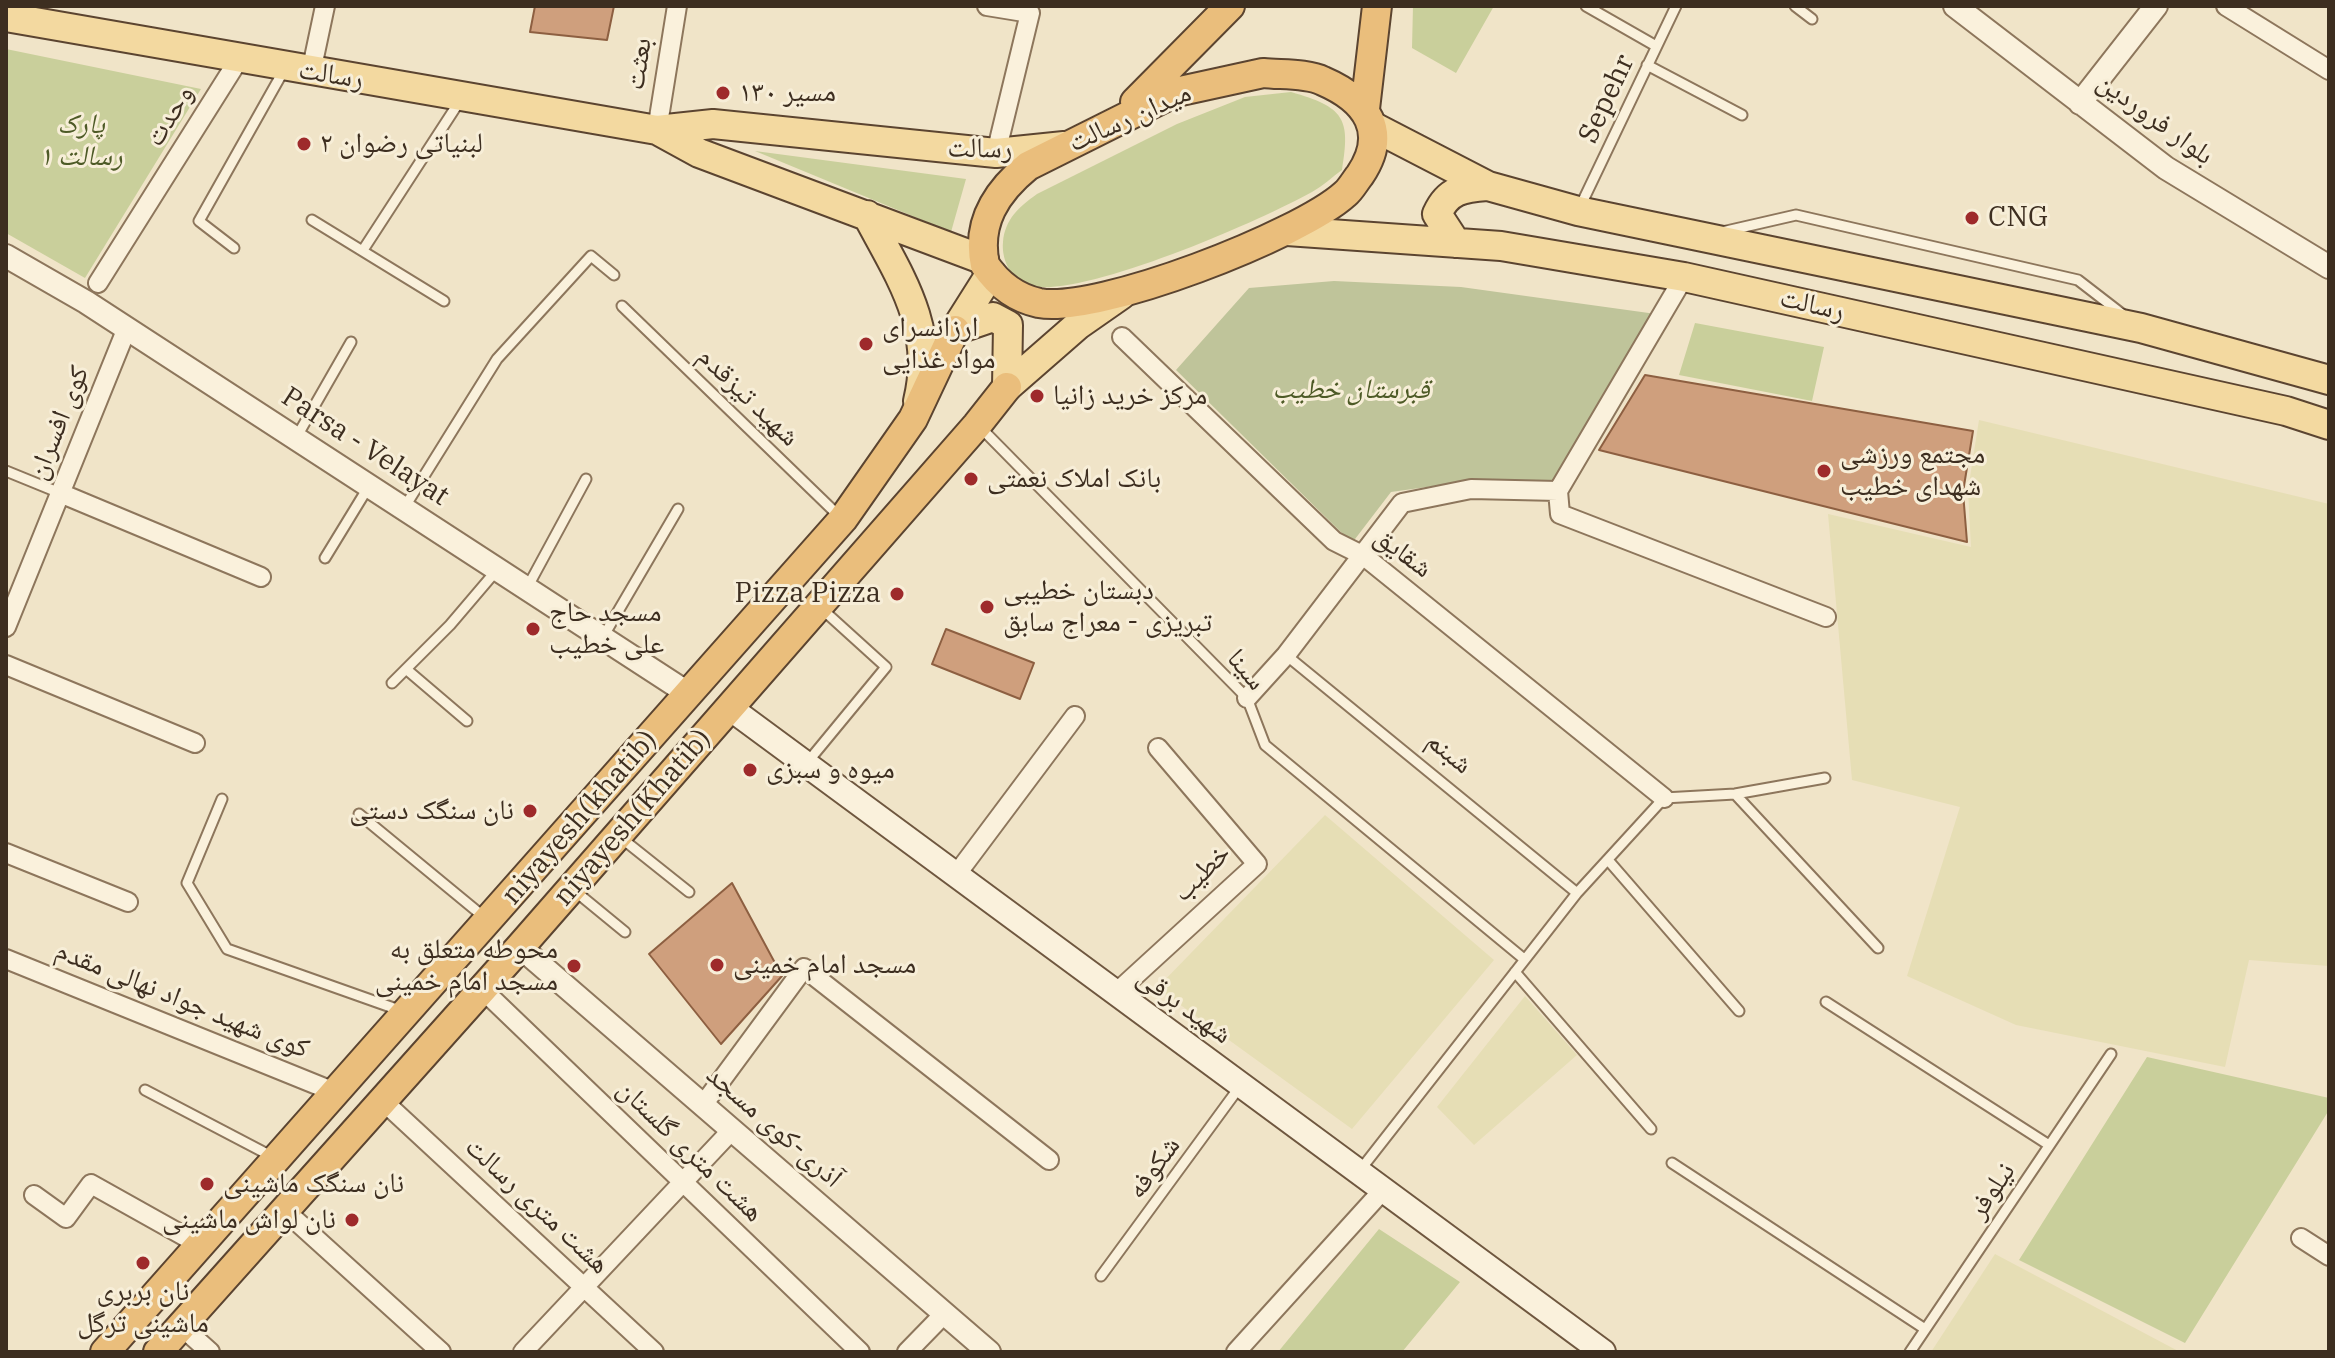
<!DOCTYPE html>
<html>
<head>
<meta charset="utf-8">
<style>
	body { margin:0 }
	#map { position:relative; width:2335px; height:1358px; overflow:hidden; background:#f0e4c8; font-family:"IBM Plex Serif",serif }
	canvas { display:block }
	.frame { position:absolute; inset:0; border:8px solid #3d2e20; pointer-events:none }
</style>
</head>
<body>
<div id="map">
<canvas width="2335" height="1358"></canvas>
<div class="frame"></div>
</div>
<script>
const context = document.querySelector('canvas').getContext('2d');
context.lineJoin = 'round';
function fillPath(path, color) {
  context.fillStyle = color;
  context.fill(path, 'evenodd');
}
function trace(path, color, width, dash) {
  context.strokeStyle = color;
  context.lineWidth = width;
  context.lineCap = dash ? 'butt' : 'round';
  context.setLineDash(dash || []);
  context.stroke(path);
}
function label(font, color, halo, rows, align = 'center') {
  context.font = font + ' "IBM Plex Serif","Noto Naskh Arabic",serif';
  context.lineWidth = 6;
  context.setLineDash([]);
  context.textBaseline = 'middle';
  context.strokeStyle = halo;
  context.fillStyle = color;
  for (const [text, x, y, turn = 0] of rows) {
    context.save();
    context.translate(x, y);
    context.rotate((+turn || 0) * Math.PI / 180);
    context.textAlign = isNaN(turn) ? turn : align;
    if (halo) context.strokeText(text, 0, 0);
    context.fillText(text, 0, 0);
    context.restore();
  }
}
fillPath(new Path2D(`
	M1979,420L2329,504V966L2249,960L2225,1067L2016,1025L1907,976L1960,807L1852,780L1828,514L1971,547L1968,490Z
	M1325,815L1494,960L1352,1129L1157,988Z
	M1525,996L1577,1055L1474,1145L1437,1107Z
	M1995,1254L2180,1352H1931Z`), '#e6deb5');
fillPath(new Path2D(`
	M1413,6H1494L1456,73L1412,48Z
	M6,49L201,89L85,278L6,233Z
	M1291,92C1344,107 1351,118 1342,170C1332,177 1323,186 1312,192C1258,222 1094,293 1035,287C1013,285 1001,261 1003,242C1005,219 1019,207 1037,194L1177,124L1245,97Z
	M755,151L966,179L951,232Z
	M1695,323L1824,347L1812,401L1679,375Z
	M2147,1057L2329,1098V1110L2185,1343L2019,1260Z
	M1379,1229L1460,1282L1402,1352H1278Z`), '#c9cf9b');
fillPath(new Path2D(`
	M1334,281L1461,287L1656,314L1552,483L1470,481L1391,492L1352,543L1176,370L1249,288Z`), '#bfc49a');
const building = new Path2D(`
	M535,6H614L607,40L530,32Z
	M1645,375L1973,431L1963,492L1967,542L1599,450Z
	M946,629L1034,663L1020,699L932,664Z
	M732,883L782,976L721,1044L649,954Z`);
fillPath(building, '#cf9f7d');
trace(building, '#8d5f41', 2);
const service = new Path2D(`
	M1586,6L1656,46
	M1795,6L1812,19
	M1647,65L1742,115
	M1579,209L1676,6
	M312,220L444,301
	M1722,232L1796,215L2078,280L2122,314
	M234,248L199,221L284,70
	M363,250L461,99
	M622,306L840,517
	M979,426L1247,698L1265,745L1524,959
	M296,438L351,342
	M6,471L60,493
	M404,508L497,359L591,256L614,275
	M325,558L369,486
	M527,588L586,479
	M603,637L678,509
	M1286,655L1577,893
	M406,669L467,721
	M392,683L450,625L496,571
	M806,764L886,667L822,609
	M1735,794L1878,948
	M222,799L187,883L227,949L402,1011
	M359,814L484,917
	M620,837L689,892
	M1608,860L1739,1011
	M575,891L625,932
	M1515,972L1651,1129
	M1826,1002L2049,1145
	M145,1090L273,1157
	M1672,1163L1925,1329
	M1361,1169L1577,893L1664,798L1735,794L1825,778
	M1101,1276L1241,1085
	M1910,1352L2111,1054`);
const minor = new Path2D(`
	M987,6L1030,13L996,153
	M2226,6L2329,70
	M311,72L325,6
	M657,130L677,6
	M98,283L239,59
	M1122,337L1334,541L1364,556L1664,798
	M1558,491L1560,514L1826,617
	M60,493L261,577
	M6,627L127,328
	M6,665L195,743
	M1247,698L1286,655L1402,503L1471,489L1558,491L1684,277
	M6,853L128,902
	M956,875L1075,716
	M6,959L337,1093
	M482,989L860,1352
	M1116,993L1257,864L1158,748
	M382,1100L654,1352
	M703,1105L804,968L1049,1160
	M34,1195L66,1218L91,1184L200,1245
	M283,1209L441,1352
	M2301,1238L2329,1256
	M181,1326L210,1352
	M523,1352L732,1130
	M907,1352L945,1313
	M1236,1352L1383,1190`);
const tertiary = new Path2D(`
	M1955,6L2166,168L2329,267
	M2080,103L2156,6
	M6,256L86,302L689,694
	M520,947L989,1352`);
const secondary = new Path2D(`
	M730,708L1603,1352`);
const primary = new Path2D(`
	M6,17L657,130L713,124L996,153L1064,146
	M1374,127L1488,186L1578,211L2141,328L2329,380
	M657,130L699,153L984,260
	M867,215C900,277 936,328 918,401
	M1287,231L1501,246L1684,277L2286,411L2329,425
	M1456,243L1437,214C1448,189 1464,188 1488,186
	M955,330L993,317L1008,325L1007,387
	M955,330L991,273
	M1007,387L1078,325L1121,295`);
const trunk = new Path2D(`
	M1263,73C1281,75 1307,73 1323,81C1367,100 1389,132 1360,175C1355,181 1351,189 1345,194C1300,235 1098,314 1039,303C1016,298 998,284 985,265C976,223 996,192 1028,166L1176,92Z
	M1135,102L1230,6
	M1365,109L1377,6
	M105,1352L843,519L913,419L955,330
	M158,1352L520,947L977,425L1007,387`);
trace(service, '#8d765c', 13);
trace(minor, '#8d765c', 22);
trace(tertiary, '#8d765c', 26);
trace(secondary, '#6f573f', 28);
trace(primary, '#5b4430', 32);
trace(trunk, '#5b4430', 32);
trace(service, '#faf1dc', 9);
trace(minor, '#faf1dc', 18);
trace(tertiary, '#faf1dc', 22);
trace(secondary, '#faf1dc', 24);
trace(primary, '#f3d9a0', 28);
trace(trunk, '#eabe7c', 28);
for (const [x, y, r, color] of [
	[723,93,8,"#9e2a2b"],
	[304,144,8,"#9e2a2b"],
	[1972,218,8,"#9e2a2b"],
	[866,344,8,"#9e2a2b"],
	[1037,396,8,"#9e2a2b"],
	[1824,471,8,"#9e2a2b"],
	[971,479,8,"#9e2a2b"],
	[897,594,8,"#9e2a2b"],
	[987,607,8,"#9e2a2b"],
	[533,629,8,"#9e2a2b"],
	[750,770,8,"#9e2a2b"],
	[530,811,8,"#9e2a2b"],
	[717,965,8,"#9e2a2b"],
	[574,966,8,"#9e2a2b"],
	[207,1184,8,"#9e2a2b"],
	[352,1220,8,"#9e2a2b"],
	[143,1263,8,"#9e2a2b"]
]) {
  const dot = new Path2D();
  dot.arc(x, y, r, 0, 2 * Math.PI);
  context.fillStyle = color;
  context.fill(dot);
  trace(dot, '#f7eed8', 3);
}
label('28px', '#3d2e20', '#f7eed8', [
	["بعثت",639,64,-81],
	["رسالت",331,75,9],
	["Sepehr",1607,99,-65],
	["وحدت",170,116,-58],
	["میدان رسالت",1130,118,-24],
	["بلوار فروردین",2155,119,36],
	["رسالت",980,149,1],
	["رسالت",1812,305,13],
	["شهید تیزقدم",748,397,44],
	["کوی افسران",59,423,-68],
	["Parsa - Velayat",365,447,33],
	["شقایق",1403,553,37],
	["سینا",1246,670,50],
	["شبنم",1449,753,39],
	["niyayesh(khatib)",580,818,-49],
	["niyayesh(Khatib)",633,818,-49],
	["خطیب",1202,873,-45],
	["کوی شهید جواد نهالی مقدم",182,1000,22],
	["شهید برقی",1184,1006,36],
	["آذری-کوی مسجد",774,1127,41],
	["هشت متری گلستان",690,1151,44],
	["شکوفه",1154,1168,-54],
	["نیلوفر",1992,1191,-56],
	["هشت متری رسالت",537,1206,43]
]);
label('28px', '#3d2e20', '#f7eed8', [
	["مسیر ۱۳۰",739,93],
	["لبنیاتی رضوان ۲",320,144],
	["CNG",1988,218],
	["ارزانسرای",882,328],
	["مواد غذایی",882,360],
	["مرکز خرید زانیا",1053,396],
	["مجتمع ورزشی",1840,455],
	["شهدای خطیب",1840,487],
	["بانک املاک نعمتی",987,479],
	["دبستان خطیبی",1003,591],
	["تبریزی - معراج سابق",1003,623],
	["Pizza Pizza",881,594,"right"],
	["مسجد حاج",549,613],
	["علی خطیب",549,645],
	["میوه و سبزی",766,770],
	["نان سنگک دستی",514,811,"right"],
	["محوطه متعلق به",558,950,"right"],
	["مسجد امام خمینی",558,982,"right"],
	["مسجد امام خمینی",733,965],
	["نان سنگک ماشینی",223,1184],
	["نان لواش ماشینی",336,1220,"right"],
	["نان بربری",143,1292,"center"],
	["ماشینی ترگل",143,1324,"center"]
], 'left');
label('italic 28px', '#4d5a26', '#f7eed8', [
	["پارک",81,125],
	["رسالت ۱",81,157],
	["قبرستان خطیب",1351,390]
]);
</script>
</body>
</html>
